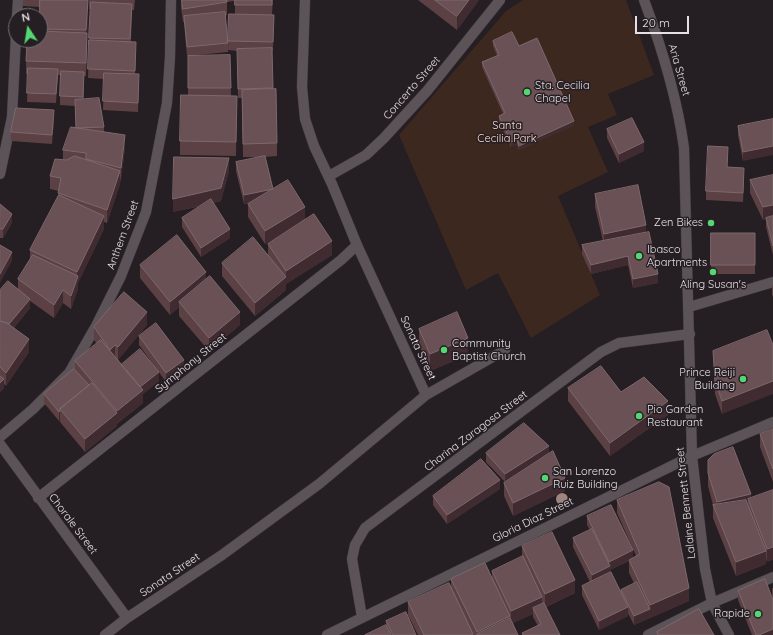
<!DOCTYPE html>
<html>
<head>
<meta charset="utf-8">
<style>
	body { margin:0 }
	#map { position:relative; width:773px; height:635px; overflow:hidden; background:#251e23; font-family:Quicksand,sans-serif }
	canvas { display:block }
	.north { position:absolute; left:8px; top:8px; width:40px; height:40px; box-sizing:border-box; background:#251e23; border:1px solid #726c70; border-radius:50%; rotate:348deg; font-size:11px; font-weight:700; line-height:16px; text-align:center; color:#e5e0e4 }
	.north::after { content:''; display:block; margin:auto; width:14px; height:18px; background:#54d672; clip-path:polygon(50% 0,100% 100%,50% 72%,0 100%) }
	.scale { position:absolute; left:635px; top:16px; width:54px; height:18px; box-sizing:border-box; border:2px solid #e5e0e4; border-top:0; padding-left:5px; font-size:12px; line-height:14px; white-space:nowrap; color:#e5e0e4; -webkit-text-stroke:3px #251e23; paint-order:stroke }
</style>
</head>
<body>
<div id="map">
<canvas width="773" height="635"></canvas>
<div class="north">N</div>
<div class="scale">20 m</div>
</div>
<script>
const context = document.querySelector('canvas').getContext('2d');
context.lineJoin = 'round';
function fillPath(path, color) {
  context.fillStyle = color;
  context.fill(path, 'evenodd');
}
function trace(path, color, width, dash) {
  context.strokeStyle = color;
  context.lineWidth = width;
  context.lineCap = dash ? 'butt' : 'round';
  context.setLineDash(dash || []);
  context.stroke(path);
}
function label(font, color, halo, rows, align = 'center') {
  context.font = font + ' Quicksand,sans-serif';
  context.lineWidth = 3;
  context.setLineDash([]);
  context.textBaseline = 'middle';
  context.strokeStyle = halo;
  context.fillStyle = color;
  for (const [text, x, y, turn = 0] of rows) {
    context.save();
    context.translate(x, y);
    context.rotate((+turn || 0) * Math.PI / 180);
    context.textAlign = isNaN(turn) ? turn : align;
    if (halo) context.strokeText(text, 0, 0);
    context.fillText(text, 0, 0);
    context.restore();
  }
}
fillPath(new Path2D(`
	M523,0H626L654,75L608,94L617,115L588,127L608,172L558,196L600,295L531,338L498,273L466,290L399,135L506,11Z`), '#3d2820');
const minor = new Path2D(`
	M644,0C662,48 677,97 684,148L692,456L705,569L712,603L729,635
	M17,16L18,0
	M0,174L12,117L16,35
	M329,176L366,155L384,138L427,91L500,0
	M689,307L773,282
	M426,395L505,350
	M0,437L33,409L69,373L96,326L121,276L146,212L167,103L170,57L171,0
	M0,444L127,618
	M38,498L341,260L357,245
	M362,617L352,559L355,545L365,528L601,352L619,343L690,334
	M105,635L127,618L222,555L319,484L426,395L357,245L332,184L314,146L305,119L302,87L305,0
	M327,635L692,456L773,422
	M648,635L712,603L773,577`);
trace(minor, '#3d383c', 11);
trace(minor, '#5c5359', 10);
context.fillStyle = '#9d8680';
for (const [x, y] of [
	[562,499]
]) {
  context.beginPath();
  context.arc(x, y, 6, 0, 2 * Math.PI);
  context.fill();
}
fillPath(new Path2D(`
	M23,0H88L87,46L86,76H84V99L104,127V132L125,148L120,184L107,223L104,222V229L78,283V289L71,309L63,303L54,318L30,301V308L14,328L29,352L6,386L4,384V388L0,392V290L18,289V279L30,259V250L58,196L59,191L50,189V176L63,160V150L76,128L75,106L60,105V75H58L56,103L27,102L28,74H26V61L40,40V7L23,6Z
	M89,0H135L134,10H132L131,41L136,51L135,74L139,83L138,112L103,110L104,79L88,78L90,9H89Z
	M181,0H234V1L227,2V15L225,16L228,43V52L187,56L184,22H183L181,8Z
	M235,0H273L272,14L274,15L273,51H272L273,89L277,143V156L265,157L273,189L305,220L332,255L286,284V290L255,316L222,276V263L268,255V244L299,224L265,244L248,217V204L250,203L244,204L236,171V162L261,157H243L242,98H238L237,51L228,50L229,14H235Z
	M418,0H479L457,30Z
	M493,41L519,46L574,125L519,150L517,144L511,147L499,121V116L503,114L482,67V62L497,56L493,46Z
	M230,55L231,96H237L236,156L180,155V141L188,95V56Z
	M54,119L52,144L11,141V132Z
	M773,119L743,161L738,135V126Z
	M607,129L644,151L619,163L607,138Z
	M728,156L727,167L744,177L743,202L706,200V191Z
	M229,171L221,201L213,203L230,238L201,257L182,227V218L201,206L173,212Z
	M773,175V255L766,227V219L763,220L750,193V180Z
	M595,194L646,232L658,283L633,288L628,265L591,274L582,254V245L603,241L595,207Z
	M0,204L12,223L3,238H0Z
	M711,233H755V274H711Z
	M140,265L206,279L240,325L209,351L179,316V307L170,315L140,278Z
	M772,286H773V297L772,295Z
	M147,325L118,360L121,365L159,381L143,394V403L117,424V426L85,452L60,422V420L59,421L44,403V394L75,370V361L97,344L94,340V327Z
	M419,329L468,355L430,371L419,345Z
	M139,336L184,369L166,382L139,345Z
	M773,345L722,414L715,394L713,351Z
	M568,388L621,392L668,415L610,456L568,401Z
	M773,429V482L760,447V434Z
	M486,453L549,454L565,491L513,516L504,496V483L505,482L486,462Z
	M708,460L751,498L773,490L767,562L766,558V564L736,576L713,518V505L708,486Z
	M500,489L447,524L433,505V496Z
	M617,500L689,601L650,618V617V618L634,625L628,613V616L599,630L582,595V586L590,582L573,547V538L590,530L587,525V516L633,558L636,556L617,513ZM629,561V573L634,583L621,590V593L610,572V570Z
	M522,546L575,593L546,607L560,635H522V633L538,626L533,617V614L513,623L518,635H418L408,615V602L451,588V579L492,578V571L522,557Z
	M772,588H773V599L772,597Z
	M738,591L773,635H752L738,600Z
	M386,621L416,635H365L386,626Z`), '#5b4044');
fillPath(new Path2D(`
	M88,0V12L86,44V30Z
	M469,0H479L457,30V16Z
	M87,33V46L86,76V63Z
	M54,110V119L52,144V135Z
	M574,121V125L519,150V146Z
	M125,135V148L121,182V168Z
	M517,140V144L511,147V142Z
	M644,142V151L619,163V154Z
	M773,146V155L743,161V152Z
	M229,158V171L221,201L173,212V199Z
	M744,168V177L743,202V193Z
	M120,171V184L107,223V210Z
	M273,189V198L244,204V195Z
	M773,205V218L763,220V207Z
	M305,207V220L265,244V231Z
	M12,214V223L3,238V229Z
	M104,216V229L78,283V289L71,309V296L77,280V272Z
	M646,225V239L604,248V234Z
	M230,229V238L201,257V248Z
	M332,241V255L286,284V271Z
	M12,252V261L0,283V274Z
	M628,256V265L591,274V265Z
	M206,272V285L179,302V307L170,315V302Z
	M658,274V283L633,288V279Z
	M286,277V290L255,316V303Z
	M63,290V303L54,318V305Z
	M30,299V308L9,334V325Z
	M147,312V325L118,360V347Z
	M240,312V325L209,351V338Z
	M468,338V355L430,371V354Z
	M29,339V352L6,386V373Z
	M115,345V358L110,363V350Z
	M184,360V369L166,382V373Z
	M159,372V381L143,394V403L117,424V411L140,387Z
	M4,379V388L0,392V383Z
	M773,381V394L722,414V401Z
	M668,401V415L610,456V443Z
	M60,411V420L59,421V412Z
	M117,413V426L85,452V439Z
	M549,446V455L505,483V474Z
	M565,478V491L513,516V503Z
	M500,480V489L447,524V515Z
	M751,494V506L748,499V508L717,513V502Z
	M773,547V560L767,562V549Z
	M633,550V559L610,570V575L592,584V575L609,566V562Z
	M766,551V564L736,576V562Z
	M575,580V593L545,607V594Z
	M689,588V601L650,618V605Z
	M542,597V610L533,608V614L511,624V611Z
	M628,607V616L599,630V621Z
	M650,609V618L634,625V616Z
	M510,616V629L477,635V632Z
	M773,629V635H759Z`), '#3f2b30');
const building = new Path2D(`
	M40,0H88L86,30L40,29Z
	M182,0H227V2L183,9Z
	M235,0H272V5H235Z
	M435,0H469L457,16Z
	M91,2L132,4L130,39L89,38Z
	M225,12L228,43L187,47L184,16Z
	M229,14L274,15L273,42L228,41Z
	M40,31L87,33L86,63L26,61L27,40H40Z
	M512,32L519,46L537,38L574,121L519,146L517,140L511,142L499,116L505,113L482,62L499,55L493,41Z
	M89,40L136,42L135,71L88,69Z
	M272,48L273,88L238,89L237,49Z
	M230,55L231,88H188V56Z
	M28,68L58,69L56,94L27,93Z
	M61,71L84,72L83,97L60,96Z
	M104,73L139,74L138,103L103,101Z
	M276,89L277,143L243,144L242,90Z
	M181,95L237,96L236,142L180,141Z
	M99,98L104,127L76,128L75,100Z
	M16,108L54,110L52,135L11,132Z
	M632,118L644,142L619,154L607,129Z
	M773,119V146L743,152L738,126Z
	M71,127L125,135L121,168L86,159V153L63,150Z
	M708,146L728,147L727,167L744,168L743,193L706,191Z
	M75,156L120,171L107,210L58,193L61,178L50,176L55,159L66,160Z
	M265,156L273,189L244,195L236,162Z
	M174,157L229,158L221,188L173,199Z
	M773,175V205L763,207L750,180Z
	M288,180L305,207L265,231L248,204Z
	M638,185L646,225L604,234L595,194Z
	M59,195L104,216L77,272L30,250Z
	M211,199L230,229L201,248L182,218Z
	M0,204L12,214L3,229H0Z
	M314,214L332,241L286,271L268,244Z
	M773,216V246L766,218Z
	M649,232L658,274L633,279L628,256L591,265L582,245Z
	M711,233H755V265H711Z
	M177,235L206,272L170,302L140,265Z
	M253,237L286,277L255,303L222,263Z
	M0,245L12,252L0,274Z
	M33,255L78,276L71,296L63,290L54,305L18,279Z
	M210,276L240,312L209,338L179,302Z
	M8,281L30,299L9,324L7,323L0,321V290Z
	M124,292L147,312L118,347L115,345L110,350L94,327Z
	M457,312L468,338L430,354L419,329Z
	M0,321L7,323L29,339L6,373L0,367Z
	M156,323L184,360L166,373L139,336Z
	M767,330L773,345V381L722,401L715,381L713,351Z
	M101,340L143,390L117,411L75,361Z
	M140,349L159,372L140,387L121,365Z
	M601,366L621,392L644,377L668,401L610,443L568,388Z
	M74,369L89,385L60,409V411L59,412L44,394Z
	M0,376L4,379L0,383Z
	M92,383L117,413L85,439L60,409Z
	M524,423L549,446L505,474L486,453Z
	M773,429V469L760,434Z
	M733,447L751,494L717,502L708,473V460L714,454Z
	M553,451L565,478L513,503L504,483Z
	M481,459L500,480L447,515L433,496Z
	M659,482L669,487L689,588L650,605L629,560L640,554L617,500Z
	M773,490V547L767,549L748,499Z
	M746,500L766,551L736,562L713,505Z
	M611,505L633,550L609,562L587,516Z
	M592,529L610,566L592,575L573,538Z
	M552,532L575,580L545,594L522,546Z
	M523,556L542,597L511,611L492,571Z
	M485,563L510,616L477,632L451,579Z
	M611,572L628,607L599,621L582,586Z
	M765,579L773,600V629L759,635H756L738,591Z
	M637,582L650,609L634,616L621,590Z
	M449,583L473,634L471,635H424L408,602Z
	M544,603L560,635H523L522,633L541,624L533,608Z
	M699,609L714,635H658L657,632Z
	M406,612L416,635H393L386,621Z
	M510,618L518,635H477V634Z
	M386,625L391,635H365Z`);
fillPath(building, '#6a5155');
trace(building, '#7d686c', 1);
for (const [x, y, r, color] of [
	[527,92,4,"#54d672"],
	[711,223,4,"#54d672"],
	[639,256,4,"#54d672"],
	[713,272,4,"#54d672"],
	[444,350,4,"#54d672"],
	[743,379,4,"#54d672"],
	[639,416,4,"#54d672"],
	[545,478,4,"#54d672"],
	[758,614,4,"#54d672"]
]) {
  const dot = new Path2D();
  dot.arc(x, y, r, 0, 2 * Math.PI);
  context.fillStyle = color;
  context.fill(dot);
  trace(dot, '#251e23', 1.5);
}
label('11px', '#e5e0e4', '#251e23', [
	["Aria Street",679,70,74],
	["Concerto Street",412,88,-49],
	["Anthem Street",123,235,-70],
	["Sonata Street",418,348,65],
	["Symphony Street",191,363,-39],
	["Charina Zaragosa Street",476,431,-37],
	["Lalaine Bennett Street",686,503,-96],
	["Gloria Diaz Street",533,520,-26],
	["Chorale Street",73,524,53],
	["Sonata Street",170,575,-34]
]);
label('11px', '#e5e0e4', '#251e23', [
	["Sta. Cecilia",535,86],
	["Chapel",535,99],
	["Zen Bikes",703,223,"right"],
	["Ibasco",647,250],
	["Apartments",647,263],
	["Aling Susan's",713,285,"center"],
	["Community",452,344],
	["Baptist Church",452,357],
	["Prince Reiji",735,373,"right"],
	["Building",735,386,"right"],
	["Pio Garden",647,410],
	["Restaurant",647,423],
	["San Lorenzo",553,472],
	["Ruiz Building",553,485],
	["Rapide",750,614,"right"]
], 'left');
label('11px', '#ffdccd', '#251e23', [
	["Santa",507,126],
	["Cecilia Park",507,139]
]);
</script>
</body>
</html>
